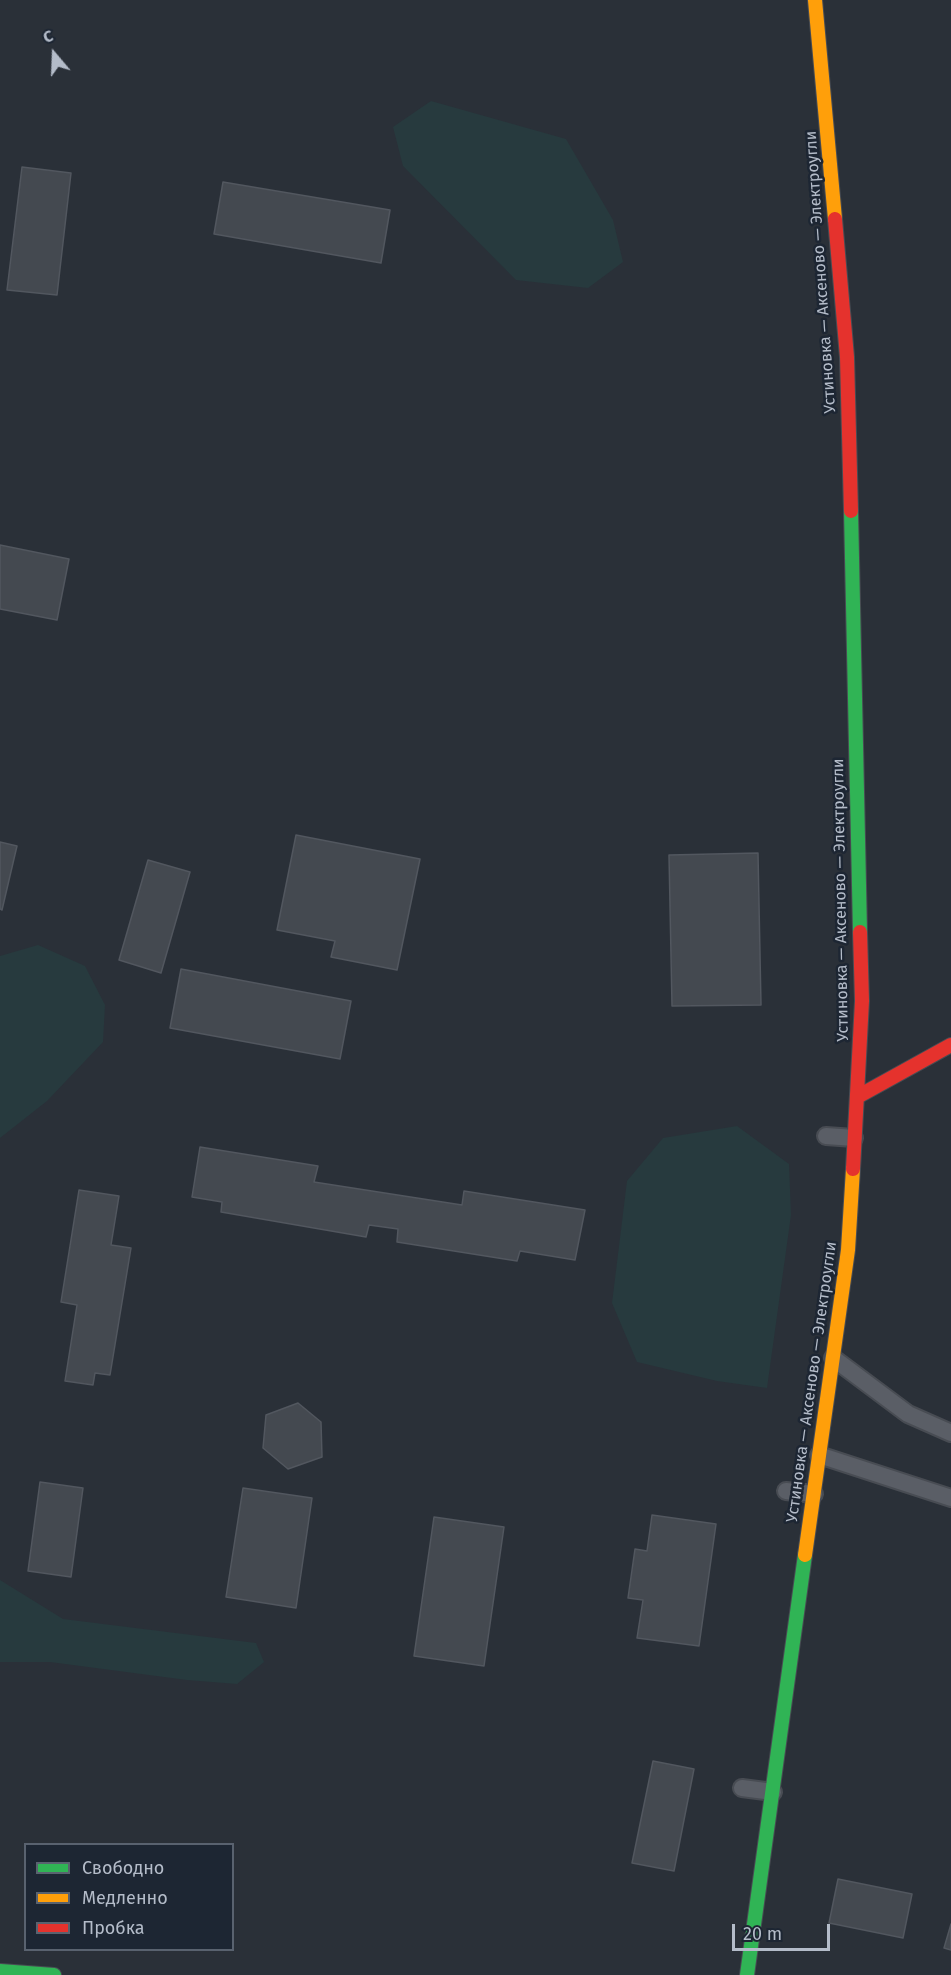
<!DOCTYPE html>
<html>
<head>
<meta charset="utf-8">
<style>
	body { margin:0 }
	#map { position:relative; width:951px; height:1975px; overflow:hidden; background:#2a3038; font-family:"Fira Sans",sans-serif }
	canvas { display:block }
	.legend { position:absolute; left:24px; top:1843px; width:210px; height:108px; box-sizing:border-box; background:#1d2633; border:2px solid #59626f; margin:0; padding:8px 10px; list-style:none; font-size:18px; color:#b4bcc9 }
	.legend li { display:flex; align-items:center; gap:12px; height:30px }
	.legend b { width:30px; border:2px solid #59626f }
	.north { position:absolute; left:24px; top:24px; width:60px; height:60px; -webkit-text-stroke:4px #1d2633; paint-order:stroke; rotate:341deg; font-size:16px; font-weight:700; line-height:24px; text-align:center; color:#b4bcc9 }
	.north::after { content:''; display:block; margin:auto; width:21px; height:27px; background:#b4bcc9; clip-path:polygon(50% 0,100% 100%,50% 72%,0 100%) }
	.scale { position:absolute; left:732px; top:1924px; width:98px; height:27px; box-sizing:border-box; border:3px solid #b4bcc9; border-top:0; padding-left:8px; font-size:18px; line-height:21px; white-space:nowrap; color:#b4bcc9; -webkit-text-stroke:4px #1d2633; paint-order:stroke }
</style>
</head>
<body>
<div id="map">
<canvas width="951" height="1975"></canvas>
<ul class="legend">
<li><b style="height:8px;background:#30b455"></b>Свободно</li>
<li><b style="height:8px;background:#ff9f0a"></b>Медленно</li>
<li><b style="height:8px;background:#e5322d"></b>Пробка</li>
</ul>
<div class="north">С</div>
<div class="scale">20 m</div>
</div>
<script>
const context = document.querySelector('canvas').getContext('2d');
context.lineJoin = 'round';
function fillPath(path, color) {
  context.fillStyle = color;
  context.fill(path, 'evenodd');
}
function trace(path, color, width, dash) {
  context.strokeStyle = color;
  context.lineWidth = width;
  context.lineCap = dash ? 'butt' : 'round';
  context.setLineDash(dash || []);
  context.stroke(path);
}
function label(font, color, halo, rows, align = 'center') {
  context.font = font + ' "Fira Sans",sans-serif';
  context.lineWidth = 5;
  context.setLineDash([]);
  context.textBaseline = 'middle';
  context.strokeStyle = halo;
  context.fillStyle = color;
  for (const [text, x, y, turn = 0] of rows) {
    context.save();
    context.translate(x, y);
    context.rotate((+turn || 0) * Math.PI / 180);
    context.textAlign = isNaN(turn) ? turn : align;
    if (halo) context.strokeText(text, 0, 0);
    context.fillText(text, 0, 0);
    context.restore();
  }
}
fillPath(new Path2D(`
	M431,101L566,139L613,220L623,262L588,288L516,280L403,166L393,127Z
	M38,945L85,966L105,1005L103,1042L47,1101L0,1138V956Z
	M737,1126L789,1164L791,1215L767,1388L717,1381L637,1362L612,1303L627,1181L663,1138Z
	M0,1580L63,1619L256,1643L264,1662L237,1684L187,1680L50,1662H0Z`), '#273a3e');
const building = new Path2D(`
	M22,167L71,173L57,295L7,290Z
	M223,182L390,210L381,263L214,234Z
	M0,545L69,559L57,620L0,609Z
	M296,835L420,859L397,970L331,957L335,941L277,930Z
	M0,842L17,846L2,910L0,909Z
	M758,853L761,1005L672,1006L669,855Z
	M148,860L190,872L161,973L119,960Z
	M181,969L351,1001L340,1059L170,1028Z
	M200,1147L318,1166L314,1182L462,1205L464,1191L585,1210L575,1260L520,1251L517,1261L397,1242L398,1229L369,1225L366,1237L221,1212L222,1202L192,1197Z
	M79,1190L119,1196L111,1245L131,1248L110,1375L95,1373L93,1385L65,1381L77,1305L61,1302Z
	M298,1403L321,1422L322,1457L288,1469L263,1448L266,1415Z
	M40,1482L83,1488L71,1577L28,1571Z
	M243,1488L312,1498L296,1608L226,1597Z
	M652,1515L716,1524L699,1646L637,1638L643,1600L628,1598L635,1549L647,1551Z
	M434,1517L504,1527L484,1666L414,1656Z
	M653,1761L694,1769L674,1871L632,1863Z
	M838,1879L912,1894L903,1938L829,1923Z
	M951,1924V1950L944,1948Z`);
fillPath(building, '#444950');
trace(building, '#52575f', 1.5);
const lane = new Path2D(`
	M826,1136L854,1138
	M833,1358L908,1414L951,1433
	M819,1455L951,1498
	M786,1491L814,1494
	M742,1788L773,1792`);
const fast = new Path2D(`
	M851,511L860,932
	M0,1971L54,1975
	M747,1975L805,1555`);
const slow = new Path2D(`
	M815,0L835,219
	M805,1555L848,1250L853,1169`);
const jam = new Path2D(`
	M835,219L847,357L851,511
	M857,1097L951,1045
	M853,1169L862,1001L860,932`);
trace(lane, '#484c53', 20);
trace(fast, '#484c53', 16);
trace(slow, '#484c53', 16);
trace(jam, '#484c53', 16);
trace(lane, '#5a5e66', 16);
trace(fast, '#30b455', 14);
trace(slow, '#ff9f0a', 14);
trace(jam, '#e5322d', 14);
label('16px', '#b4bcc9', '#1d2633', [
	["Устиновка — Аксеново — Электроугли",821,272,-94],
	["Устиновка — Аксеново — Электроугли",841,900,-91],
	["Устиновка — Аксеново — Электроугли",812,1382,-82]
]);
</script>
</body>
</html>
